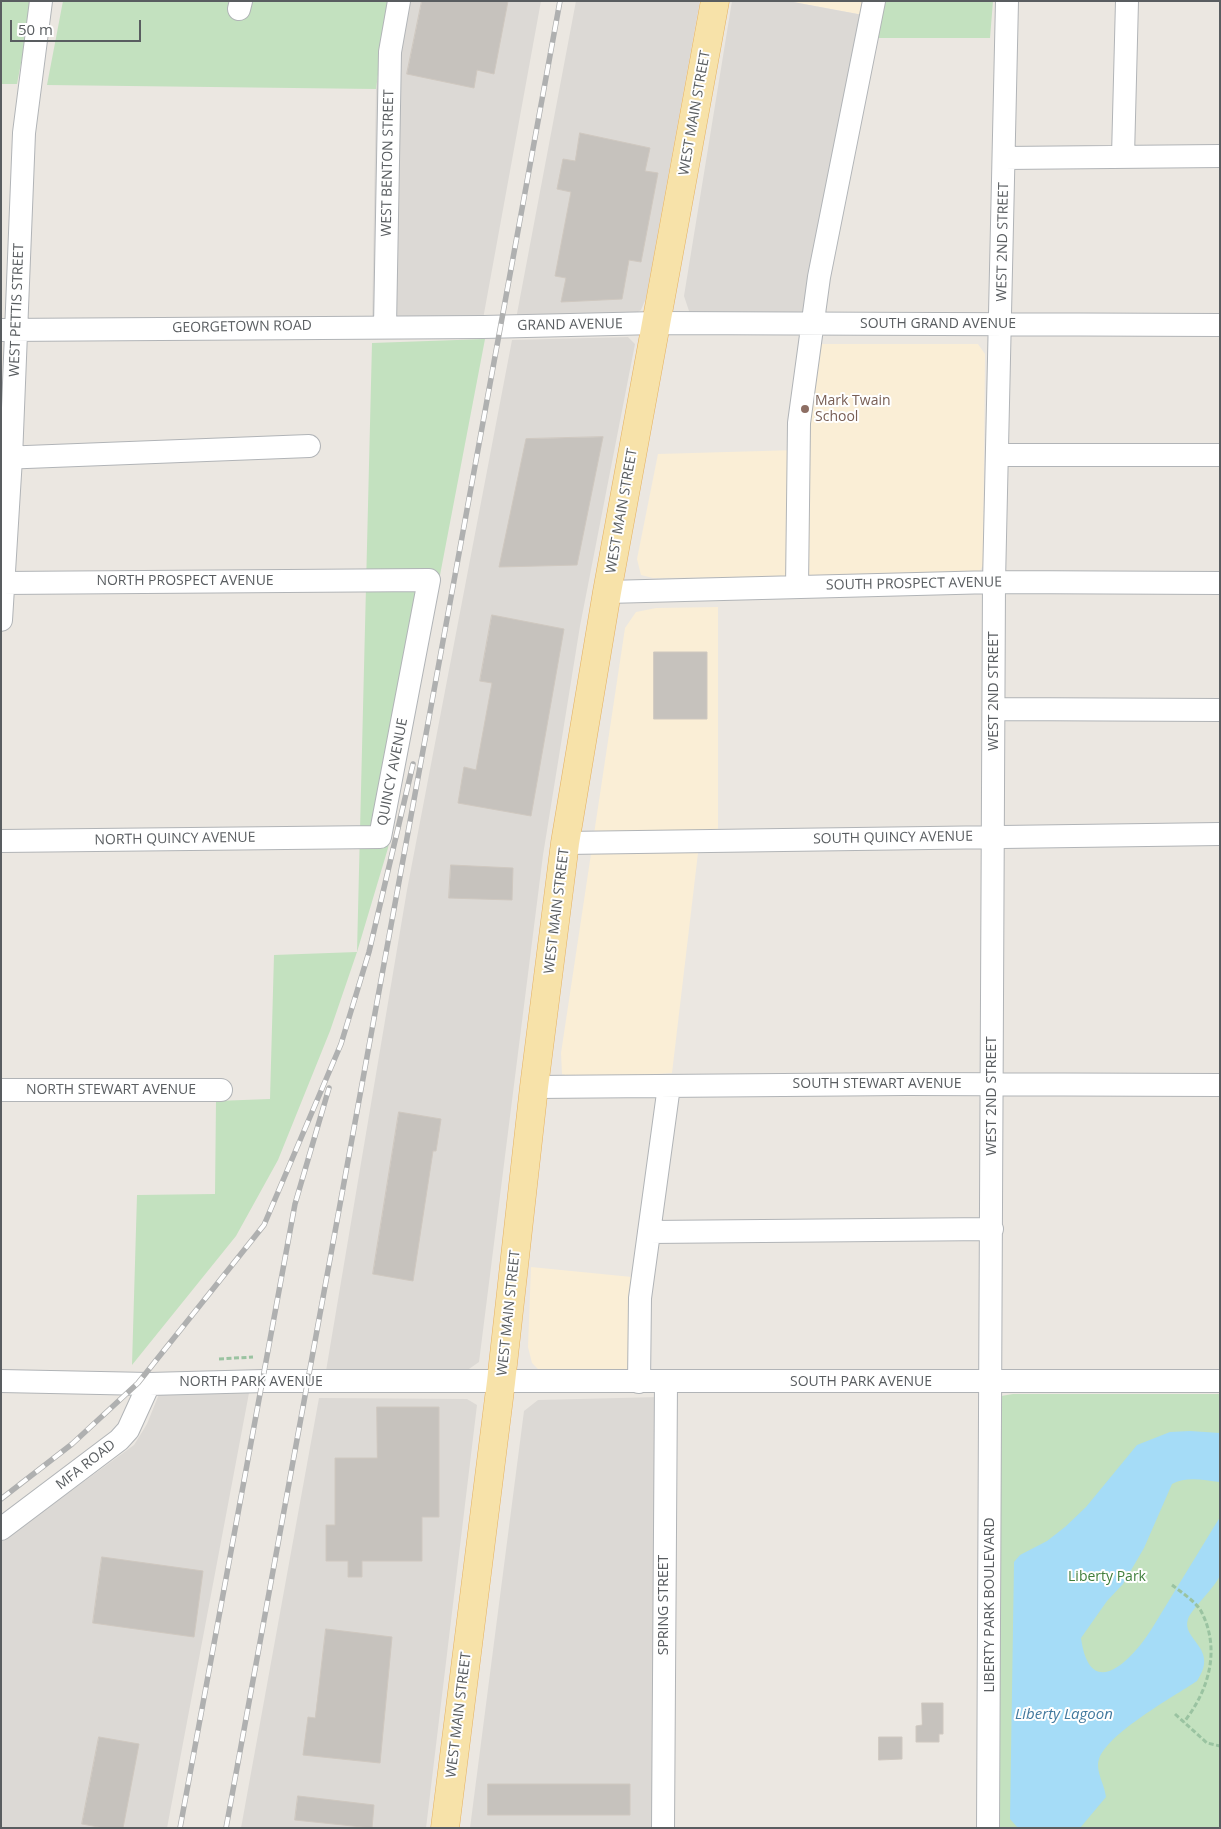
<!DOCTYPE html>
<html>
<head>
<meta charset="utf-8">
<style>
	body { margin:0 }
	#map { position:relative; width:1221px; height:1829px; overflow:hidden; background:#ebe7e1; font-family:"Open Sans",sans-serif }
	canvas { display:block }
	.frame { position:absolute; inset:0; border:2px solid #595d60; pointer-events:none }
	.scale { position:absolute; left:10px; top:20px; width:131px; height:22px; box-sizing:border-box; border:2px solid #595d60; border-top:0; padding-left:6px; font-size:15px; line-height:18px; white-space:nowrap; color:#595d60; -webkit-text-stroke:4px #fff; paint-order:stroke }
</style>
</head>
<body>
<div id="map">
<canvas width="1221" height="1829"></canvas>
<div class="frame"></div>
<div class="scale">50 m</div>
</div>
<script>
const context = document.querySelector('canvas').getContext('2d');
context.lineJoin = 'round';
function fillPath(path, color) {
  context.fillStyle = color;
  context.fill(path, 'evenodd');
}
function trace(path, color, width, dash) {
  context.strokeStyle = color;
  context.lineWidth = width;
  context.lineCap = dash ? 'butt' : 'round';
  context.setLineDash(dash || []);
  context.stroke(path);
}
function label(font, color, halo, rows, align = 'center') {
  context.font = font + ' "Open Sans",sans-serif';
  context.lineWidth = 4;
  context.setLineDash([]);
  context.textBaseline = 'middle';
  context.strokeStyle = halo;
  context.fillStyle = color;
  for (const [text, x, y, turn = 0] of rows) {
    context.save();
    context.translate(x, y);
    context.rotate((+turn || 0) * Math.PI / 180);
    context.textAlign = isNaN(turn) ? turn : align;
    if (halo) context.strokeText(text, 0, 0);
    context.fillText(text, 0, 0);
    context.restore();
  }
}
fillPath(new Path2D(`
	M788,1H865L863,15Z
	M800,344H978L985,354L983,565L978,575L653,578L641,575L637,559L658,454L797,450Z
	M718,607V851L698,853L672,1073L579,1079L562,1074L561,1053L625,628L636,612L656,608Z
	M531,1267L652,1279L649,1303V1372L543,1374L532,1363L528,1347Z`), '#faeed6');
fillPath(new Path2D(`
	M388,1H541L483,319L372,327L376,89Z
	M576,1H700L646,298L641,310L633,315L516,319Z
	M732,1H788L863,15L808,314H690L684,296Z
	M628,337L635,344L580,626L543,855L479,1362L466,1371H326L407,890L512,340Z
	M249,1393L167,1828H1V1542L134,1445L147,1424L159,1394Z
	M660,1397L657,1828H470L524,1411L538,1400Z
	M319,1398L467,1399L477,1405L426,1828H241Z`), '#dcd9d5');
fillPath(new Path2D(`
	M1,1H33L17,84H1Z
	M63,1H388L376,89L47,85Z
	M882,1H993L990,38H875Z
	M485,339L388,848L357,952L330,1031L278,1160L236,1236L132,1365L137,1195L215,1194L216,1101L270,1099L274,955L357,952L372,343Z
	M1013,1394H1220V1828H994L1001,1396Z`), '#c3e1bf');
fillPath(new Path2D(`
	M1190,1431L1220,1433V1482C1204,1480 1186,1476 1172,1484L1144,1548L1123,1584L1107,1601L1081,1638C1090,1703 1131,1661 1151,1630L1220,1517C1220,1530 1221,1565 1220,1575C1215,1588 1192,1608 1188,1619C1181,1640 1220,1648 1197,1681C1173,1697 1108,1733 1099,1759C1095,1771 1105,1785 1106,1797L1080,1828H1018L1010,1819L1014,1562L1020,1555L1047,1541L1065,1527L1086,1507L1137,1445L1170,1432Z`), '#a5dcf7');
const building = new Path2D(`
	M422,1H508L494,74L477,70L474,88L407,74Z
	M580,133L650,148L645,171L658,173L641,262L629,260L622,299L561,302L566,278L555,276L571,192L557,189L563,159L575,161Z
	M603,437L577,565L499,567L526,439Z
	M492,615L564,629L531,816L458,803L464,767L476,770L492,683L480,681Z
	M654,652H707V719H654Z
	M451,865L513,868L512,900L449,898Z
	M399,1112L441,1119L436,1151H433L413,1281L373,1274Z
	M377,1407H439V1517H422V1561H362V1577H348V1561H326V1525H335V1458H377Z
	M102,1557L203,1571L194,1637L93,1623Z
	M326,1629L392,1637L380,1763L303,1755L308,1717L315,1718Z
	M922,1703H943V1734H939V1742H916V1726L922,1725Z
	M99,1737L139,1744L123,1828H104L82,1824Z
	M879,1737H902V1759L879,1760Z
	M488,1784H630V1815H488Z
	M298,1796L374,1805L372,1828L295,1820Z`);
fillPath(building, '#c6c2bd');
trace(building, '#cfc8c0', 1);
const minor = new Path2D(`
	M239,9L241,1
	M1123,156L1127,1
	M1004,158L1220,156
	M385,326L390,52L399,1
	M1,330L483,327L657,323L1220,325
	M998,455H1220
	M1,458L309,446
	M1,583L429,580L380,837L1,841
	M797,587L799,423L819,277L874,1
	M607,592L994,582L1220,583
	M1,620L11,458L24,133L41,1
	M994,709L1220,710
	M565,843L1220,834
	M534,1087L907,1084L1220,1085
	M1,1090H221
	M649,1232L992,1229
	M1,1381L149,1384L264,1381H1220
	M639,1382L640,1298L669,1086
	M1,1529L119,1440L128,1430L149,1384
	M663,1828L666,1382
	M988,1828L994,582L1007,1`);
const major = new Path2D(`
	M445,1828L501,1382L534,1087L565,843L607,592L715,1`);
trace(minor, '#b1b4b7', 24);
trace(major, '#e4b061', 29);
trace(new Path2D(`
	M219,1359L253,1357
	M1172,1585C1181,1592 1195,1601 1201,1611C1221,1649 1209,1690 1184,1722
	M1175,1714L1207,1743L1220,1746`), '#9ac3a1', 3, [5, 2.5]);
trace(minor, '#fff', 22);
trace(major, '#f7e2a9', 28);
const rail = new Path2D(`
	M1,1499L72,1444L138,1383L264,1225L341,1044L369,952L413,764
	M180,1828L295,1204L329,1088
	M226,1828L560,1`);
trace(rail, '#afb0b0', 5.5);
trace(rail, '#fff', 4, [11]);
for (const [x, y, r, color] of [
	[805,409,5,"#8d6e63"]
]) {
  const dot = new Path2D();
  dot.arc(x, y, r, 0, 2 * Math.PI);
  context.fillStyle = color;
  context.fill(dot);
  trace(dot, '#fff', 2);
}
label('14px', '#595d60', '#fff', [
	["WEST MAIN STREET",695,113,-80],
	["WEST BENTON STREET",388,163,-89],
	["WEST 2ND STREET",1003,242,-89],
	["WEST PETTIS STREET",17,310,-88],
	["SOUTH GRAND AVENUE",938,324],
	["GRAND AVENUE",570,325,-1],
	["GEORGETOWN ROAD",242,327,-1],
	["WEST MAIN STREET",622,511,-80],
	["NORTH PROSPECT AVENUE",185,581],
	["SOUTH PROSPECT AVENUE",914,584,-1],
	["WEST 2ND STREET",994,691,-90],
	["QUINCY AVENUE",393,772,-79],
	["SOUTH QUINCY AVENUE",893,838,-1],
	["NORTH QUINCY AVENUE",175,839,-1],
	["WEST MAIN STREET",557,911,-83],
	["SOUTH STEWART AVENUE",877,1084],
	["NORTH STEWART AVENUE",111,1090],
	["WEST 2ND STREET",992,1096,-90],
	["WEST MAIN STREET",509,1313,-84],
	["NORTH PARK AVENUE",251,1382],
	["SOUTH PARK AVENUE",861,1382],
	["MFA ROAD",86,1465,-38],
	["SPRING STREET",664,1605,-90],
	["LIBERTY PARK BOULEVARD",990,1605,-90],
	["WEST MAIN STREET",459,1715,-83]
]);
label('14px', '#785e54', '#fff', [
	["Mark Twain",815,401],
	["School",815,417]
], 'left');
label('14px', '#3f7e3b', '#fff', [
	["Liberty Park",1107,1577]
]);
label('italic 15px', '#42799e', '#fff', [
	["Liberty Lagoon",1064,1715]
]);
</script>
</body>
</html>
